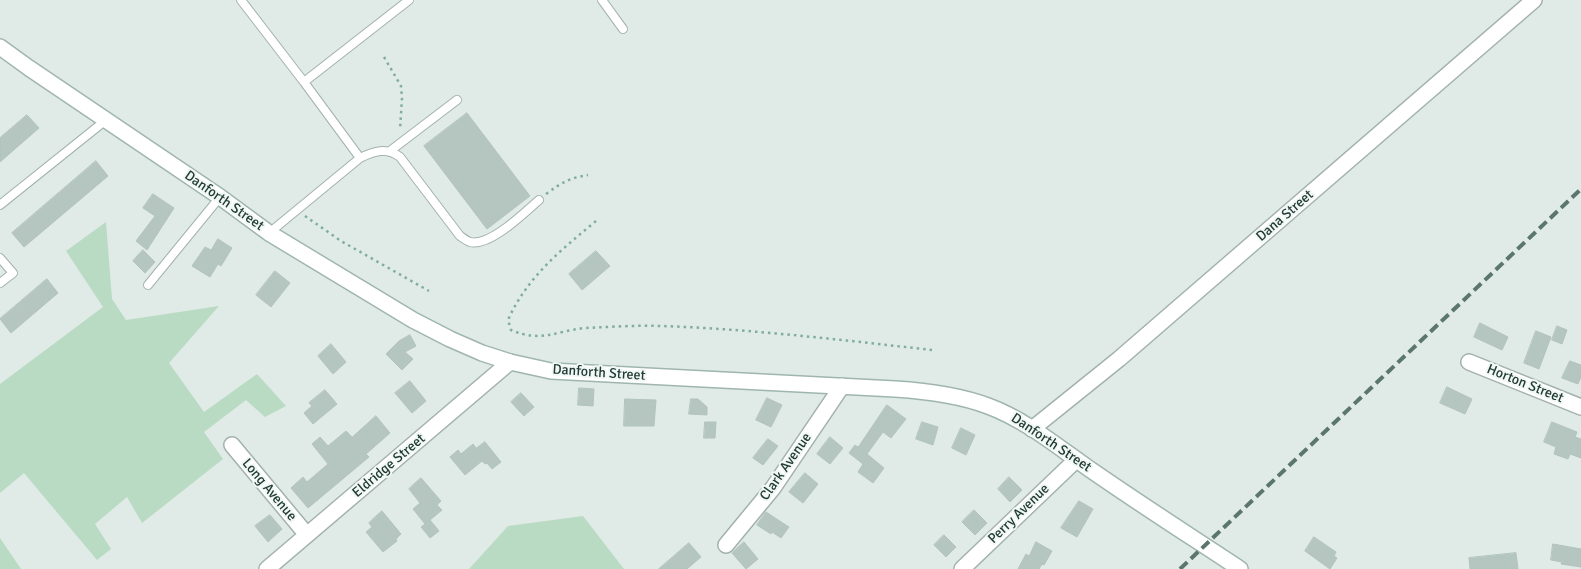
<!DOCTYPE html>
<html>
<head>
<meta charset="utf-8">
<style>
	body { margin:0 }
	canvas { display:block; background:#e0eae6 }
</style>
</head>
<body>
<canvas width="1581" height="569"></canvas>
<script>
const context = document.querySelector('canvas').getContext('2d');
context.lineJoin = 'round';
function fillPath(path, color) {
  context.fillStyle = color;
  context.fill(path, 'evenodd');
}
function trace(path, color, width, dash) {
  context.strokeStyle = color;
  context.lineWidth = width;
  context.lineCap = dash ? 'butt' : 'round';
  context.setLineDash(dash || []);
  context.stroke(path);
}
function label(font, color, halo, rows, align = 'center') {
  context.font = font + ' Signika,sans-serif';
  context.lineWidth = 4;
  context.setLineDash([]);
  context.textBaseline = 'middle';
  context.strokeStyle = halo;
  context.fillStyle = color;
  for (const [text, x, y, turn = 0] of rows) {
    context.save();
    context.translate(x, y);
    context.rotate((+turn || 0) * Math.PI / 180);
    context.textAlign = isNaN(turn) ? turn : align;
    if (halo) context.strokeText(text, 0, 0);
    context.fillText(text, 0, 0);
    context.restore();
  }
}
fillPath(new Path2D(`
	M106,222L112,299L126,320L219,306L169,363L204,412L257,374L286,406L265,417L246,400L204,432L223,459L142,523L127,497L95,524L111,549L97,560L24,473L0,493V384L103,307L66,251Z
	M583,516L624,569H469L508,526Z
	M0,538L21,569H0Z`), '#b9dbc3');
const building = new Path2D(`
	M467,113L530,196L487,229L424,146Z
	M27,115L39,128L0,162V138Z
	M96,161L108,176L24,247L12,233Z
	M153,194L174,208L147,250L136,241L155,216L143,208Z
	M218,239L232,248L221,266L218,264L210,277L192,266L205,247L211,250Z
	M143,250L155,262L145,273L133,261Z
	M596,251L610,266L582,290L569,274Z
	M275,271L290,283L271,307L256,295Z
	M47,279L58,293L11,333L0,319Z
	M1480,323L1508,337L1502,350L1474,337Z
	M1557,326L1567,330L1562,344L1552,340Z
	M1536,331L1551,337L1539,369L1524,363Z
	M410,335L416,346L405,352L413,359L402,370L386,354L399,341Z
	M331,344L346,362L333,374L318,356Z
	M1570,361L1581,365V377L1578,384L1562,378Z
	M410,381L426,401L412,413L395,393Z
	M1447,387L1472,399L1465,414L1440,403Z
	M579,388L594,389L593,406L578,405Z
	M325,390L337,404L313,424L304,413L312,406L309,403Z
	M521,393L534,407L524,416L511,402Z
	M767,398L782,405L771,427L756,420Z
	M625,399L656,400L654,426H624Z
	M691,399H698L707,407V415L689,414Z
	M887,405L906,419L891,438L883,432L867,454L884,468L873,483L858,472L863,464L849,453L855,445L858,447Z
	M376,416L390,433L366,454L369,457L308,508L291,488L303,477L307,482L328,464L312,444L320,437L328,446L346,431L352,437Z
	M705,422H716L715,438H704Z
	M922,422L938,427L933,445L916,439Z
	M1552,422L1577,432L1575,437L1581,439V458L1570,454L1568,459L1554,454L1556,447L1544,442Z
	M961,428L975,435L966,455L952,448Z
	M830,437L843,448L830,464L817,454Z
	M768,439L778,446L763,465L753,458Z
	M485,442L501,462L492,469L487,463L485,464L482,461L465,475L450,457L458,450L461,454L473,444L476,448Z
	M805,473L818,484L803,503L789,492Z
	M1009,477L1022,490L1010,502L998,489Z
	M421,478L441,501L437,505L442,510L430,520L439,531L430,538L421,527L425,524L413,509L420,503L409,489Z
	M1079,501L1093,509L1077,537L1061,528Z
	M974,510L987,523L975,535L962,522Z
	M382,511L401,534L396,539L397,541L383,552L366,532L372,527L369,523Z
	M766,512L789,527L781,538L772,532L771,534L757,525Z
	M270,515L282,529L268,542L255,526Z
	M944,535L956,547L946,557L934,545Z
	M1314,537L1336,552L1334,556L1337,558L1330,569L1305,551Z
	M744,542L758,559L746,569L732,553Z
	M1036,542L1052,551L1044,565L1042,564L1039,569H1018L1026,554L1029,556Z
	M689,543L701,557L687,569H659Z
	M1553,544L1581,549V567L1561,564L1562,562L1551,560Z
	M1516,553L1518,569H1470L1469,558Z`);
fillPath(building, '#b5c5bf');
trace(building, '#b2c4bd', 1);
const lane = new Path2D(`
	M241,0L304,82
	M602,0L623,29
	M390,151L457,100
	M360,158C374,151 387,147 400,157L460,236C463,238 467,241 470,242C490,247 525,212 539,200
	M0,205L106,120
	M269,233L360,158L304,82L409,0
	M0,258L13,273L0,283
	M148,285L220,197`);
const street = new Path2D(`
	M1469,362L1581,407
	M1032,429L1119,359L1534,0
	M232,445L307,535
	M726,545L773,488L842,386
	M267,569L510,362
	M962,569L1076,460`);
const secondary = new Path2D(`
	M0,47L29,68L220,197L269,233L413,320L450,339L482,353L510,362L551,371L895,389C926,391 959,395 988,406C1026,420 1058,447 1091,470C1140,504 1190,536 1240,569`);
trace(lane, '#a3b2ad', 10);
trace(street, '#a3b2ad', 18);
trace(secondary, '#9fb6ae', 18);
trace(new Path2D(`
	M384,57L401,86L402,98L400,130
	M546,194C561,183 569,178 588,175
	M305,216L341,241L429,291
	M596,221C561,250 527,277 508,320L511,330C542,343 555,331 585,328C610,327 636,325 661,326C751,329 842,340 932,350`), '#81ada0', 2.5, [2.5, 4]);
trace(lane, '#fff', 8);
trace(street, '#fff', 15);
trace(secondary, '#fff', 15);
trace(new Path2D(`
	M1180,569L1581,189`), '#5b766f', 4, [10, 5]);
label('14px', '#213a34', '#f0f7f4', [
	["Danforth Street",224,201,35],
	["Dana Street",1285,216,-41],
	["Danforth Street",599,373,4],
	["Horton Street",1525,384,22],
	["Danforth Street",1051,443,34],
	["Eldridge Street",389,466,-40],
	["Clark Avenue",786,467,-55],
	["Long Avenue",269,490,50],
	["Perry Avenue",1019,514,-44]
]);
</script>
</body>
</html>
